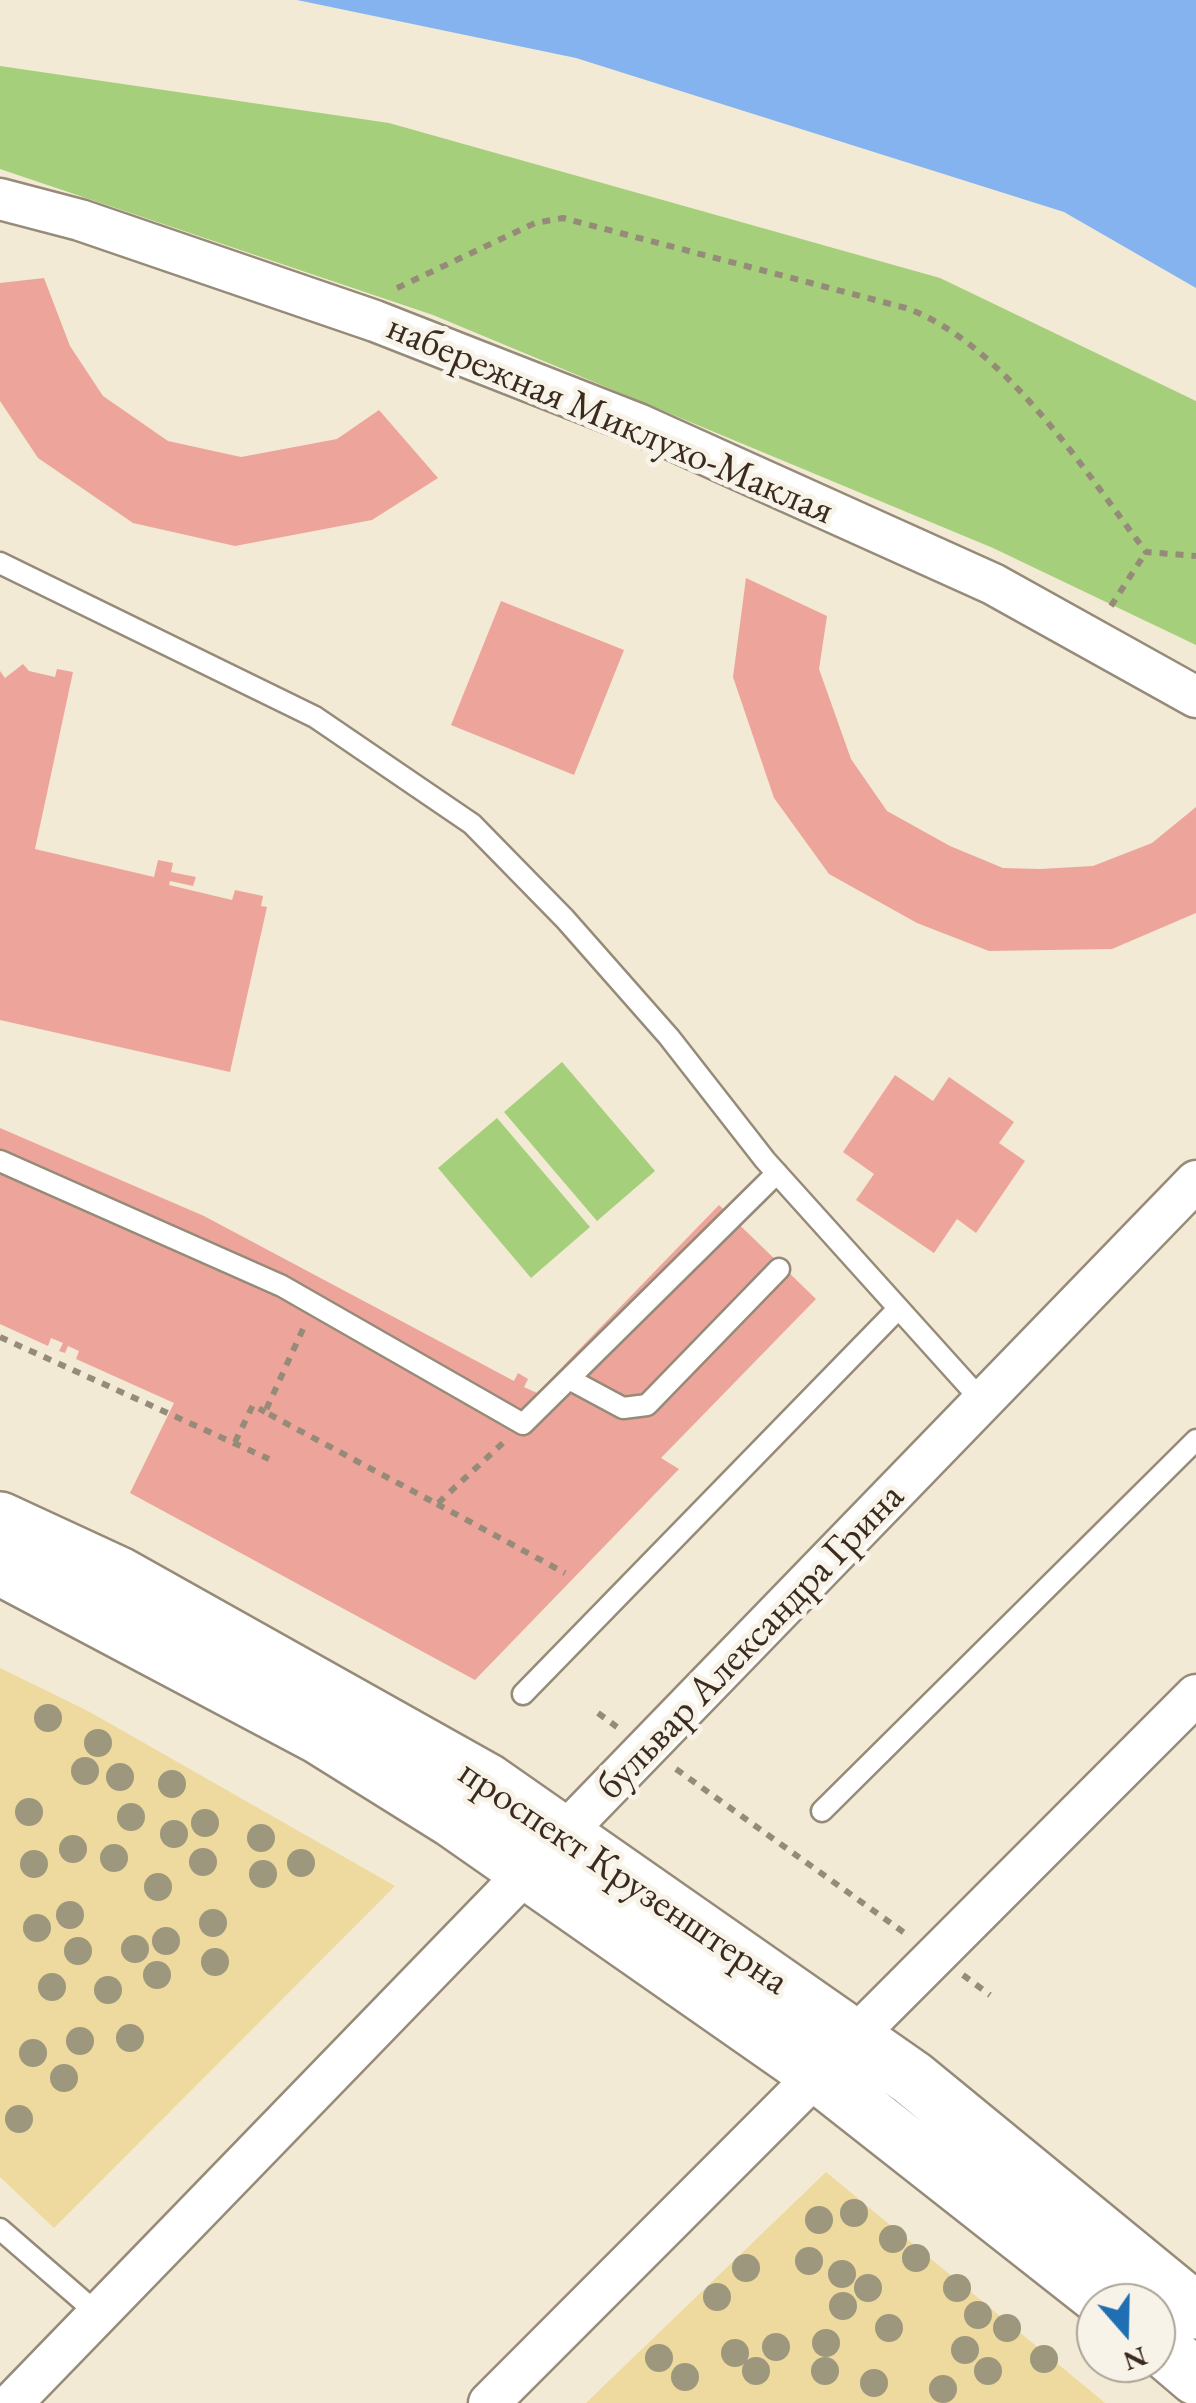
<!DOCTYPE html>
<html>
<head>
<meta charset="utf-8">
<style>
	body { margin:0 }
	#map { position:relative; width:1196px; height:2403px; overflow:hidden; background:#f2ead4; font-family:"EB Garamond",serif }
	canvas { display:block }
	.north { position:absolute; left:1076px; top:2283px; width:100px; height:100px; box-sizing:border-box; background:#f7f3e8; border:2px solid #aca397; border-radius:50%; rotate:160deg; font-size:28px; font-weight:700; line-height:40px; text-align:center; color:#3b2a1e }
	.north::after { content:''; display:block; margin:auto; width:35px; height:45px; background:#1f6fb2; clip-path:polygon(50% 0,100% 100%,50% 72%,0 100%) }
</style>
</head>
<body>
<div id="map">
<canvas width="1196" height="2403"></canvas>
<div class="north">N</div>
</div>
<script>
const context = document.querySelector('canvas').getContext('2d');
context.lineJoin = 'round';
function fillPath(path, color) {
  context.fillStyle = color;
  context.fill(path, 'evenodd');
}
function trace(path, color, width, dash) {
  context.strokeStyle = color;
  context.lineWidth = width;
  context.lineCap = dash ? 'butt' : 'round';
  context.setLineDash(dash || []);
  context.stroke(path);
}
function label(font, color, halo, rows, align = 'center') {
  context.font = font + ' "EB Garamond",serif';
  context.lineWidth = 10;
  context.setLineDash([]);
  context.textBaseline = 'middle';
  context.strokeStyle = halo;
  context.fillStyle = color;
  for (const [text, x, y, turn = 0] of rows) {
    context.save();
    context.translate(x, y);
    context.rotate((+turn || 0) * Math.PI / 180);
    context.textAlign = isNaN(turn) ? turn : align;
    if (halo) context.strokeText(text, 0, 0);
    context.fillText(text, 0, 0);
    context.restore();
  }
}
fillPath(new Path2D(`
	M0,66L389,123L940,278L1196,401V645L993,548L433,315L0,169Z
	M562,1062L655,1171L597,1221L504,1112Z
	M497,1118L590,1227L531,1278L438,1168Z`), '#a5cf7a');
fillPath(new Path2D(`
	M0,1668L88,1711L395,1886L54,2228L0,2177Z
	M826,2172L1105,2403H586Z`), '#eeda9e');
fillPath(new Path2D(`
	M297,0H1196V288L1064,212L576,58Z`), '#85b3ef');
fillPath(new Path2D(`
	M44,278L70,346L103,396L168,441L241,457L337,439L379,410L438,478L372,520L235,546L133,523L38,458L0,401V283Z
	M746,578L827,616L819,669L851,759L887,811L950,846L1003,868L1040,869L1093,866L1152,843L1196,807V913L1112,949L989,951L917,923L829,874L774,798L733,677Z
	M501,601L624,650L574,775L451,725Z
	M23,664L29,671L55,677L57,669L73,672L35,849L154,877L158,860L173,863L171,872L196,877L193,886L170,881L169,885L232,900L235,890L263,896L261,906L267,907L230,1072L0,1020V671L5,678Z
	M895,1075L933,1101L949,1077L1014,1122L999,1143L1025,1161L976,1233L957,1219L934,1253L856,1200L874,1174L843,1152Z
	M0,1128L204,1216L514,1381L518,1373L528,1379L524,1387L537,1393L719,1205L816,1299L661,1458L679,1469L475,1680L130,1493L174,1403L76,1359L79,1351L68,1346L65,1353L59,1351L63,1343L51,1338L48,1346L0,1324Z`), '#eda59b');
const lane = new Path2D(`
	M0,563L315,717L472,824L565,919L669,1037L765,1160L983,1402
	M0,1161L282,1286L523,1424L777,1173
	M569,1379L623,1408L647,1405L779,1269
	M523,1694L898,1309
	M822,1811L1196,1440
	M0,2229L98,2314`);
const street = new Path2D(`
	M0,199L80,220L375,321L638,424L993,584L1196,697
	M12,2403L1196,1181
	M489,2403L1196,1695`);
const secondary = new Path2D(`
	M0,1520L119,1575L488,1782L912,2078L1196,2311
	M0,1567L319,1736L452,1819L817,2074L1108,2303
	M1156,2343L1196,2377`);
trace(lane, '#968a79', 25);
trace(street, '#968a79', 45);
trace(secondary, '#968a79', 60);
trace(new Path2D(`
	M397,288L535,223L563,218L906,308C1003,343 1085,471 1146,552L1196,556
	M1111,606L1146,552
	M303,1329L265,1412L437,1504L504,1442
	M0,1337L269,1459
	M235,1442L253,1405L265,1412
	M437,1504L565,1573
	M598,1713L617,1727
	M676,1769L906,1934
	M963,1975L990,1995`), '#968a79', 6, [8, 8]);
trace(lane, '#fff', 20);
trace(street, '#fff', 40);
trace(secondary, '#fff', 55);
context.fillStyle = '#9c977d';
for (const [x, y] of [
	[48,1718],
	[98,1743],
	[85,1771],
	[120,1777],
	[172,1784],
	[29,1812],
	[131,1817],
	[205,1823],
	[174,1834],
	[261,1838],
	[73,1849],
	[114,1858],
	[203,1862],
	[301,1863],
	[34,1864],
	[263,1874],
	[158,1887],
	[70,1915],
	[213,1923],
	[37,1928],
	[166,1941],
	[135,1949],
	[78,1951],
	[215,1962],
	[157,1975],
	[52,1987],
	[108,1990],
	[130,2038],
	[80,2041],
	[33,2053],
	[64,2078],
	[19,2119],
	[854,2213],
	[819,2220],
	[893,2239],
	[916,2258],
	[809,2261],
	[746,2268],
	[842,2274],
	[868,2288],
	[957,2288],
	[717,2297],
	[843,2306],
	[978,2315],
	[889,2328],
	[1007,2328],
	[826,2343],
	[776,2347],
	[965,2350],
	[735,2353],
	[659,2358],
	[1044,2359],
	[756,2371],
	[825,2371],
	[988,2371],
	[685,2377],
	[874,2383],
	[943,2389]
]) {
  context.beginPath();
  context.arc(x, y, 14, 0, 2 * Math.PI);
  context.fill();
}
label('40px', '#3b2a1e', '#f7f3e8', [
	["набережная Миклухо-Маклая",610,420,23],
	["бульвар Александра Грина",751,1642,-46],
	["проспект Крузенштерна",623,1878,34]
]);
</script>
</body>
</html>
